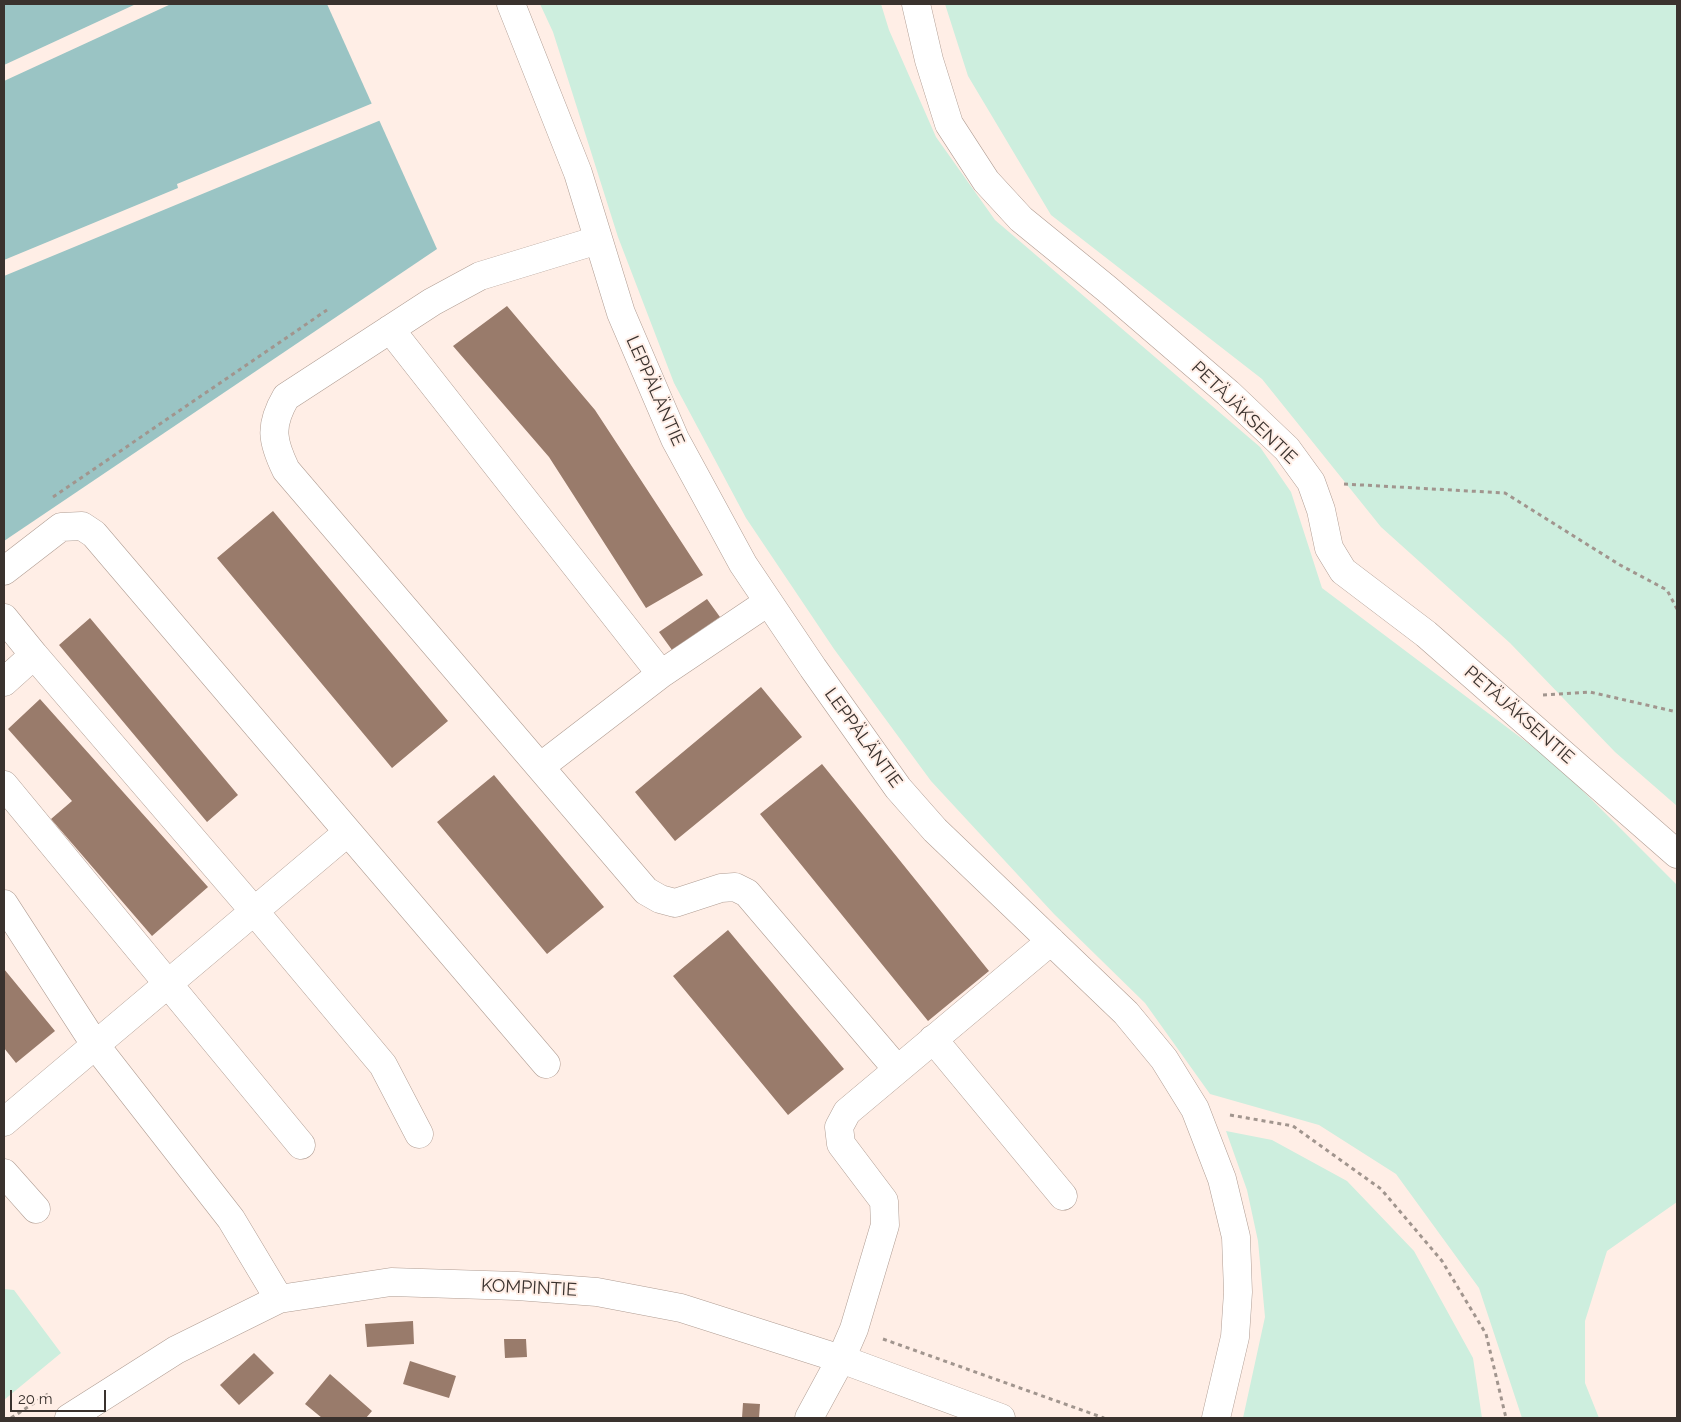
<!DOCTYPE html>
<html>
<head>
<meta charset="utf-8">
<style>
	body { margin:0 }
	#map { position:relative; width:1681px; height:1422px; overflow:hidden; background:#ffeee6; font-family:Raleway,sans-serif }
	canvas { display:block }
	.frame { position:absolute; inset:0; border:5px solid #3a322e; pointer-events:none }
	.scale { position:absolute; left:10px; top:1390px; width:96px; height:22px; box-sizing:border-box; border:2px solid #3a322e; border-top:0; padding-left:6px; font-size:15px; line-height:18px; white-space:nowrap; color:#3a322e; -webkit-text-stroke:4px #ffeee6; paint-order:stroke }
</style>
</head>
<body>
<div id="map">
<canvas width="1681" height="1422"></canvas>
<div class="frame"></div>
<div class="scale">20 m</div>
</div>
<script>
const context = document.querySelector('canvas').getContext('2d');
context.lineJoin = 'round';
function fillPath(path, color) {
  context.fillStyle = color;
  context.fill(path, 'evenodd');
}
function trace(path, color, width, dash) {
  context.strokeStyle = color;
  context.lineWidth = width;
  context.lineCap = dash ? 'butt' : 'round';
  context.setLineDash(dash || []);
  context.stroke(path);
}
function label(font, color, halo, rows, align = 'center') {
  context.font = font + ' Raleway,sans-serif';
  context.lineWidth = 4;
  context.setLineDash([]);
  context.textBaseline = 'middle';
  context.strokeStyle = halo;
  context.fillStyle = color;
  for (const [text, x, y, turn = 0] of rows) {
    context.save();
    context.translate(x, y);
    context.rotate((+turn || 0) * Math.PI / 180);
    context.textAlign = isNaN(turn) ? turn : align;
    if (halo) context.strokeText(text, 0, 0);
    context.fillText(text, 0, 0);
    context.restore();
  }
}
fillPath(new Path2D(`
	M540,4H881L889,30L936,137L995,220L1260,447L1291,492L1322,588L1557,765L1677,885V1202L1607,1251L1585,1321V1383L1599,1418H1522L1479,1288L1396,1174L1319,1125L1210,1094L1145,1003L1054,914L931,781L834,649L746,518L674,383L618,237L553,32Z
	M945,4H1677V806L1615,752L1510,643L1381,527L1262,379L1051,215L968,76Z
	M1226,1131L1272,1140L1347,1181L1414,1251L1473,1358L1482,1418H1243L1265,1317L1258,1241L1247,1190Z
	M4,1289L14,1290L61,1353L4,1400Z`), '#cdeede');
fillPath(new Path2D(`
	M4,4H327L437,249L4,541Z`), '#9ac4c4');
fillPath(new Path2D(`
	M136,4H171L4,81V65Z
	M373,103L381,120L4,276V260L178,188L177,184Z`), '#ffeee6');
fillPath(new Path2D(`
	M507,306L595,410L703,575L646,608L549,457L453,346Z
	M273,511L448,721L392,768L217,558Z
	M707,599L720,617L672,650L659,632Z
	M90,618L238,795L207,822L59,645Z
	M761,687L802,737L675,841L635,792Z
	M40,699L208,887L152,936L51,819L72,801L8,729Z
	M822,764L989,971L928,1021L760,814Z
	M494,775L604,907L547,954L437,822Z
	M728,930L844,1069L788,1115L673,976Z
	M4,969L55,1031L16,1063L4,1048Z
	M413,1321L414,1344L367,1347L365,1324Z
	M504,1339H526L527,1357L505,1358Z
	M254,1353L274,1373L239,1405L220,1385Z
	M410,1361L456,1376L449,1398L403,1384Z
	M330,1374L372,1411L366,1418H322L305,1404Z
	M743,1403L760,1404L759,1418H742Z`), '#997b6b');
const minor = new Path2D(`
	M511,4L578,173L621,313L675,439L743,564L813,668L898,788L935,830L1126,1013L1164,1059L1195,1109L1222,1179L1236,1237L1238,1292L1235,1337L1216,1418
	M916,4L929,60L949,124L986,181L1021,219L1107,289L1228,393L1287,449L1311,482L1321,510L1329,548L1343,571L1426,634L1677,854
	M390,329L661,674L540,767L286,470C272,441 269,426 286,397L432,302L480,276L598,240
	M4,571L61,527L82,526L94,534L348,832
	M4,618L34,655L4,682
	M34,655L255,912L383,1065L419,1134
	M661,674L768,602
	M540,767L646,891L660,899L675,903L721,888L735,887L747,893L897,1069
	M4,785L301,1145
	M4,904L96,1046L231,1219L279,1299
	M933,1039L1063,1196
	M4,1122L348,832L546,1064
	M4,1173L36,1209
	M69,1418L176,1350L279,1299L391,1282L517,1286L597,1292L681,1308L841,1359L1001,1418
	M809,1418L841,1359L854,1329L885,1225L884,1201L841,1144L839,1127L847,1112L1051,941`);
trace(minor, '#b09d93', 29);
trace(new Path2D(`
	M1344,484L1505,493L1620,565L1667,590L1677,609
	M53,497L327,310
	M1543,695L1590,692L1677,712
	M1230,1115L1293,1126L1381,1189L1442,1261L1486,1334L1506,1418
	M883,1339L1104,1418
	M11,1418L48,1394`), '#a1958e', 3, [4, 4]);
trace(minor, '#fff', 28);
label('18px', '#3a322e', '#ffeee6', [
	["LEPPÄLÄNTIE",655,391,66],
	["PETÄJÄKSENTIE",1244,413,44],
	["PETÄJÄKSENTIE",1519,715,41],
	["LEPPÄLÄNTIE",863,738,54],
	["KOMPINTIE",529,1288,3]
]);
</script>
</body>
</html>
